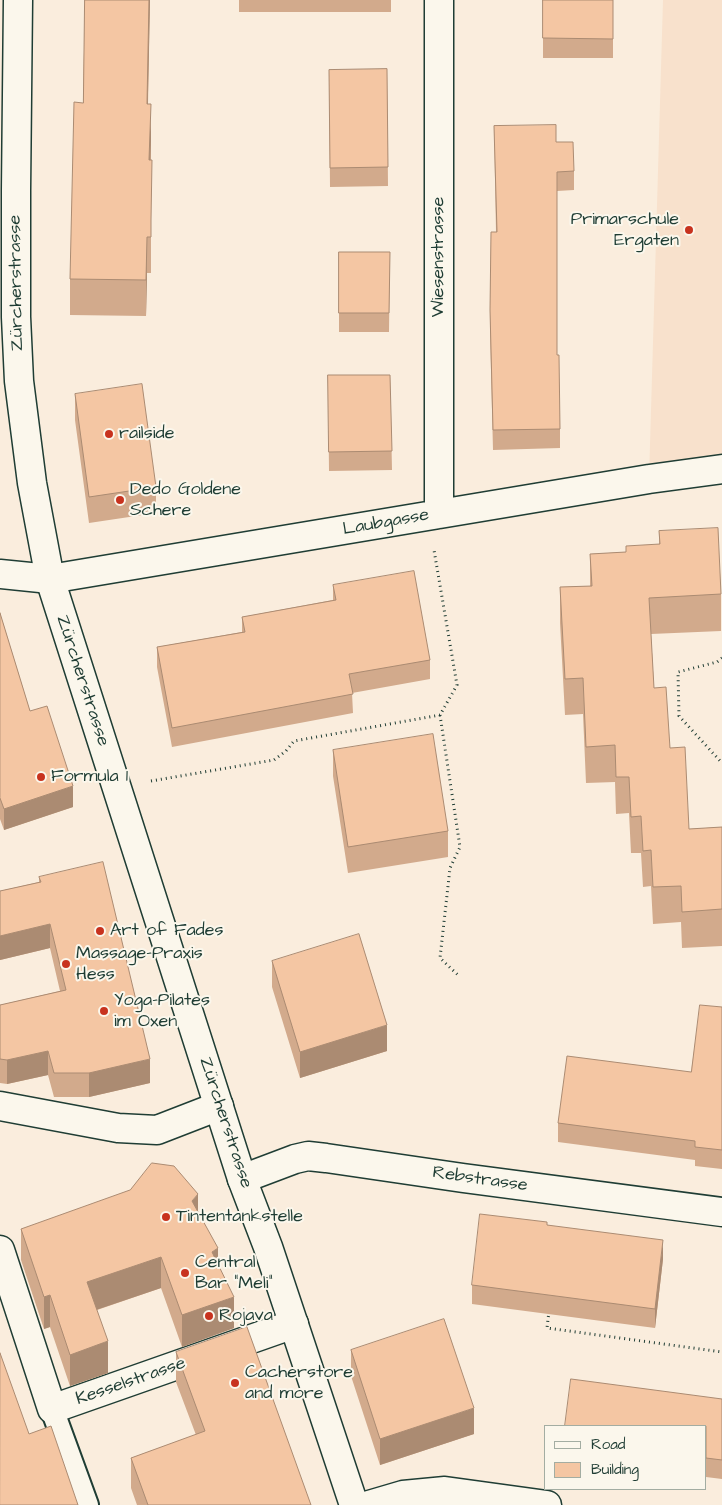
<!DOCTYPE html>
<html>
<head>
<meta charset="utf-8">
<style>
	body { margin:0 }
	#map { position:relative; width:722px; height:1505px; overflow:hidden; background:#faeddd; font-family:"Architects Daughter",sans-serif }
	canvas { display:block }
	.legend { position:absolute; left:544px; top:1425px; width:162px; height:65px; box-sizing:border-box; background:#fbf7ec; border:1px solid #a3ada2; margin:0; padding:6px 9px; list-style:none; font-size:15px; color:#1f3d34 }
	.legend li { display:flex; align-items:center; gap:10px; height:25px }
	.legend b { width:25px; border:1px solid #a3ada2 }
</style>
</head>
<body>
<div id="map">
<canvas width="722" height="1505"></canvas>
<ul class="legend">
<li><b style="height:6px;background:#fbf7ec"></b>Road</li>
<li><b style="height:14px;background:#f4c6a3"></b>Building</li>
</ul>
</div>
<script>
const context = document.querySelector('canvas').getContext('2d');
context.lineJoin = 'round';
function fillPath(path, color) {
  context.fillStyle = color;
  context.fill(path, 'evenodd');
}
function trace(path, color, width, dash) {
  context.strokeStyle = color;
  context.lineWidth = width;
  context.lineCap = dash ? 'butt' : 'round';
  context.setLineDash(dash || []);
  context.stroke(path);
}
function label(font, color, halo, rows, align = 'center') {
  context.font = font + ' "Architects Daughter",sans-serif';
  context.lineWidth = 4;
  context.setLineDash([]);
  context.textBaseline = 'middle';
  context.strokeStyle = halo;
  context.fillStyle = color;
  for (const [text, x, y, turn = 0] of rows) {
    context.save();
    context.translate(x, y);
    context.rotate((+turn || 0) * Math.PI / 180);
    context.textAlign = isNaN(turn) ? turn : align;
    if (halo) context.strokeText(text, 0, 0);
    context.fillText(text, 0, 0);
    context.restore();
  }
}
fillPath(new Path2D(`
	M663,0H722V461L649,479Z`), '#f8e1cc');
const service = new Path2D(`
	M52,1409L87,1505`);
const minor = new Path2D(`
	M439,514V0
	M0,574L50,579L649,479L722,469
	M0,1106L118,1128L157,1130L219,1106
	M242,1179L295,1159L308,1156L326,1158L463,1178L722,1212
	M0,1250L52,1409L294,1324
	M369,1505L403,1495L445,1491L547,1505`);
const secondary = new Path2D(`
	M18,0L16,190V317L19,381L32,483L50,579L242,1179L268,1247L354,1505`);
trace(service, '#1f3d34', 26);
trace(minor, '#1f3d34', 31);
trace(secondary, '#1f3d34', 31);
trace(new Path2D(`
	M722,658L717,662L678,672L679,716L722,763
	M440,715L460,847L450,868L440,958L459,976
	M151,781L274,760L286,751L294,741L440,715L457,685L434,550
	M549,1311L547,1328L722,1352`), '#1f3d34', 3, [1, 4]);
trace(service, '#fbf7ec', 22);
trace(minor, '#fbf7ec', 28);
trace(secondary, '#fbf7ec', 28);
fillPath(new Path2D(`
	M85,0H150L148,104L151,140V273H147L146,316L70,315V279L83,103Z
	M239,0H391V12H239Z
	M543,0H613V58H543Z
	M387,69L388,186L330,187L329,70Z
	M494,126L556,142L574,171V190L557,191V355L560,429V448L493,450L490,329L491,232H496Z
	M339,252H390L389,332H339Z
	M328,375H390L392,470L329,471Z
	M75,394L156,487V513L89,523L75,420Z
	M659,531L721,594V631L651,634L654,688L670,748L689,829L722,827V946L682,948L681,922L653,924L651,886L643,887L641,853H631L629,813L616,814L615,782L586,783L583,714L565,715L560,623V587L590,586V554L626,552L659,544Z
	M333,585L430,660V679L352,693L353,713L172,747L157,667V647L242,632V617L333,600Z
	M0,613L30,711L73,807L4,830L0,819Z
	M333,750L448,831V857L348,873L333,776Z
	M39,877L150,1083L89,1097H54L48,1075L7,1084L0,1083V1005L60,991L50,948L0,960V891L39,882Z
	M272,961L387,1051L300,1078L272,987Z
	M722,1007V1169L695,1166V1160L558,1142V1123L691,1072Z
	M198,1213L218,1264L234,1328L182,1347L161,1288L97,1310L108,1373L70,1386L50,1327L44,1329L21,1260V1229Z
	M547,1225L663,1259L655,1328L472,1304V1285Z
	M351,1350L474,1434L380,1465L351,1376Z
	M176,1352L311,1505H137L131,1488V1458L196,1435L176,1382Z
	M722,1399V1479L706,1477V1426Z`), '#d2aa8c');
fillPath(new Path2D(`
	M149,0H150L147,140V104Z
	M151,104V140L149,196V160Z
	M147,237V273L146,316V280Z
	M73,786V807L4,830V809Z
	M50,924V948L0,960V936Z
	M387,1025V1051L300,1078V1052Z
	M48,1051V1075L7,1084V1060Z
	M150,1059V1083L89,1097V1073Z
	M198,1194V1226L192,1201Z
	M663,1240V1259L655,1328V1309Z
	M218,1248V1280L212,1252Z
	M161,1257V1288L87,1313V1282Z
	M50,1295V1327L44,1329V1297Z
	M234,1297V1328L182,1347V1315Z
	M108,1341V1373L70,1386V1355Z
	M474,1408V1434L380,1465V1439Z`), '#ab8b72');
const building = new Path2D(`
	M85,0H149L147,104H151L149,160H152L151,220V237H147L146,280L70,279L74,102L83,103Z
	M543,0H613V39L543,38Z
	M387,69L388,167L330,168L329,70Z
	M556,125V142H573L574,171L557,172V355H559L560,429L493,430L490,310L491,232H497L494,126Z
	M339,252H390L389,313H339Z
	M328,375H390L392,451L329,452Z
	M142,384L156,487L89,497L75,394Z
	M718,528L721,594L649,598L654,688L666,687L670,748L685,747L689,829L722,827V909L682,912L681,886L653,887L651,850L643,851L641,816L631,817L629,777H616L615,745L586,747L583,678L565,679L560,587L592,586L590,554L626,552V546L660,544L659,531Z
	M414,571L430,660L349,674L353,694L172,728L157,647L245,632L242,617L336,600L333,585Z
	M0,613L30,711L47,706L73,786L4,809L0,798Z
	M433,734L448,831L348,847L333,750Z
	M103,862L150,1059L89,1073H54L48,1051L7,1060L0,1059V1005L66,990L50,924L0,936V891L41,882L39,877Z
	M359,934L387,1025L300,1052L272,961Z
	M700,1005L722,1007V1150L695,1147V1141L558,1123L567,1056L691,1072Z
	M152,1163L174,1166L198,1194L192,1201L218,1248L212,1252L234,1297L182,1315L161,1257L87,1282L108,1341L70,1355L50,1295L44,1297L21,1229L130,1190Z
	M480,1214L547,1222V1225L663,1240L655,1309L472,1285Z
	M444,1319L474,1408L380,1439L351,1350Z
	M247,1327L311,1505H148L131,1458L205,1431L176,1352Z
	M0,1353L29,1434L51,1426L78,1505H0Z
	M571,1379L722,1399V1460L706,1458V1426H565Z`);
fillPath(building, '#f4c6a3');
trace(building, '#ab8b72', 1);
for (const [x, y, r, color] of [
	[689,230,5,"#c8321e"],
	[109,434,5,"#c8321e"],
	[120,500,5,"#c8321e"],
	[41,777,5,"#c8321e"],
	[100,931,5,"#c8321e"],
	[66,964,5,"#c8321e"],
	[104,1011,5,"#c8321e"],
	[166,1217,5,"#c8321e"],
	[185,1273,5,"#c8321e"],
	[209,1316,5,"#c8321e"],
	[235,1383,5,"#c8321e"]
]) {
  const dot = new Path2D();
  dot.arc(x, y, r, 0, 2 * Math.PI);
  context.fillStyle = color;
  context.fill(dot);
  trace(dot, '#fbf7ec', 2);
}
label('18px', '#1f3d34', '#fbf7ec', [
	["Primarschule",679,220,"right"],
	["Ergaten",679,241,"right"],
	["railside",119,434],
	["Dedo Goldene",130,490],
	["Schere",130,511],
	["Formula 1",51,777],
	["Art of Fades",110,931],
	["Massage-Praxis",76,954],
	["Hess",76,975],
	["Yoga-Pilates",114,1001],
	["im Oxen",114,1022],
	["Tintentankstelle",176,1217],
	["Central",195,1263],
	["Bar \"Meli\"",195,1284],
	["Rojava",219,1316],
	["Cacherstore",245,1373],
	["and more",245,1394]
], 'left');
label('18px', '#1f3d34', '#fbf7ec', [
	["Wiesenstrasse",439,257,-90],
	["Zürcherstrasse",17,283,-91],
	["Laubgasse",386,523,-10],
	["Zürcherstrasse",82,681,72],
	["Zürcherstrasse",225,1123,72],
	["Rebstrasse",480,1180,8],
	["Kesselstrasse",131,1382,-19]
]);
</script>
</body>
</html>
